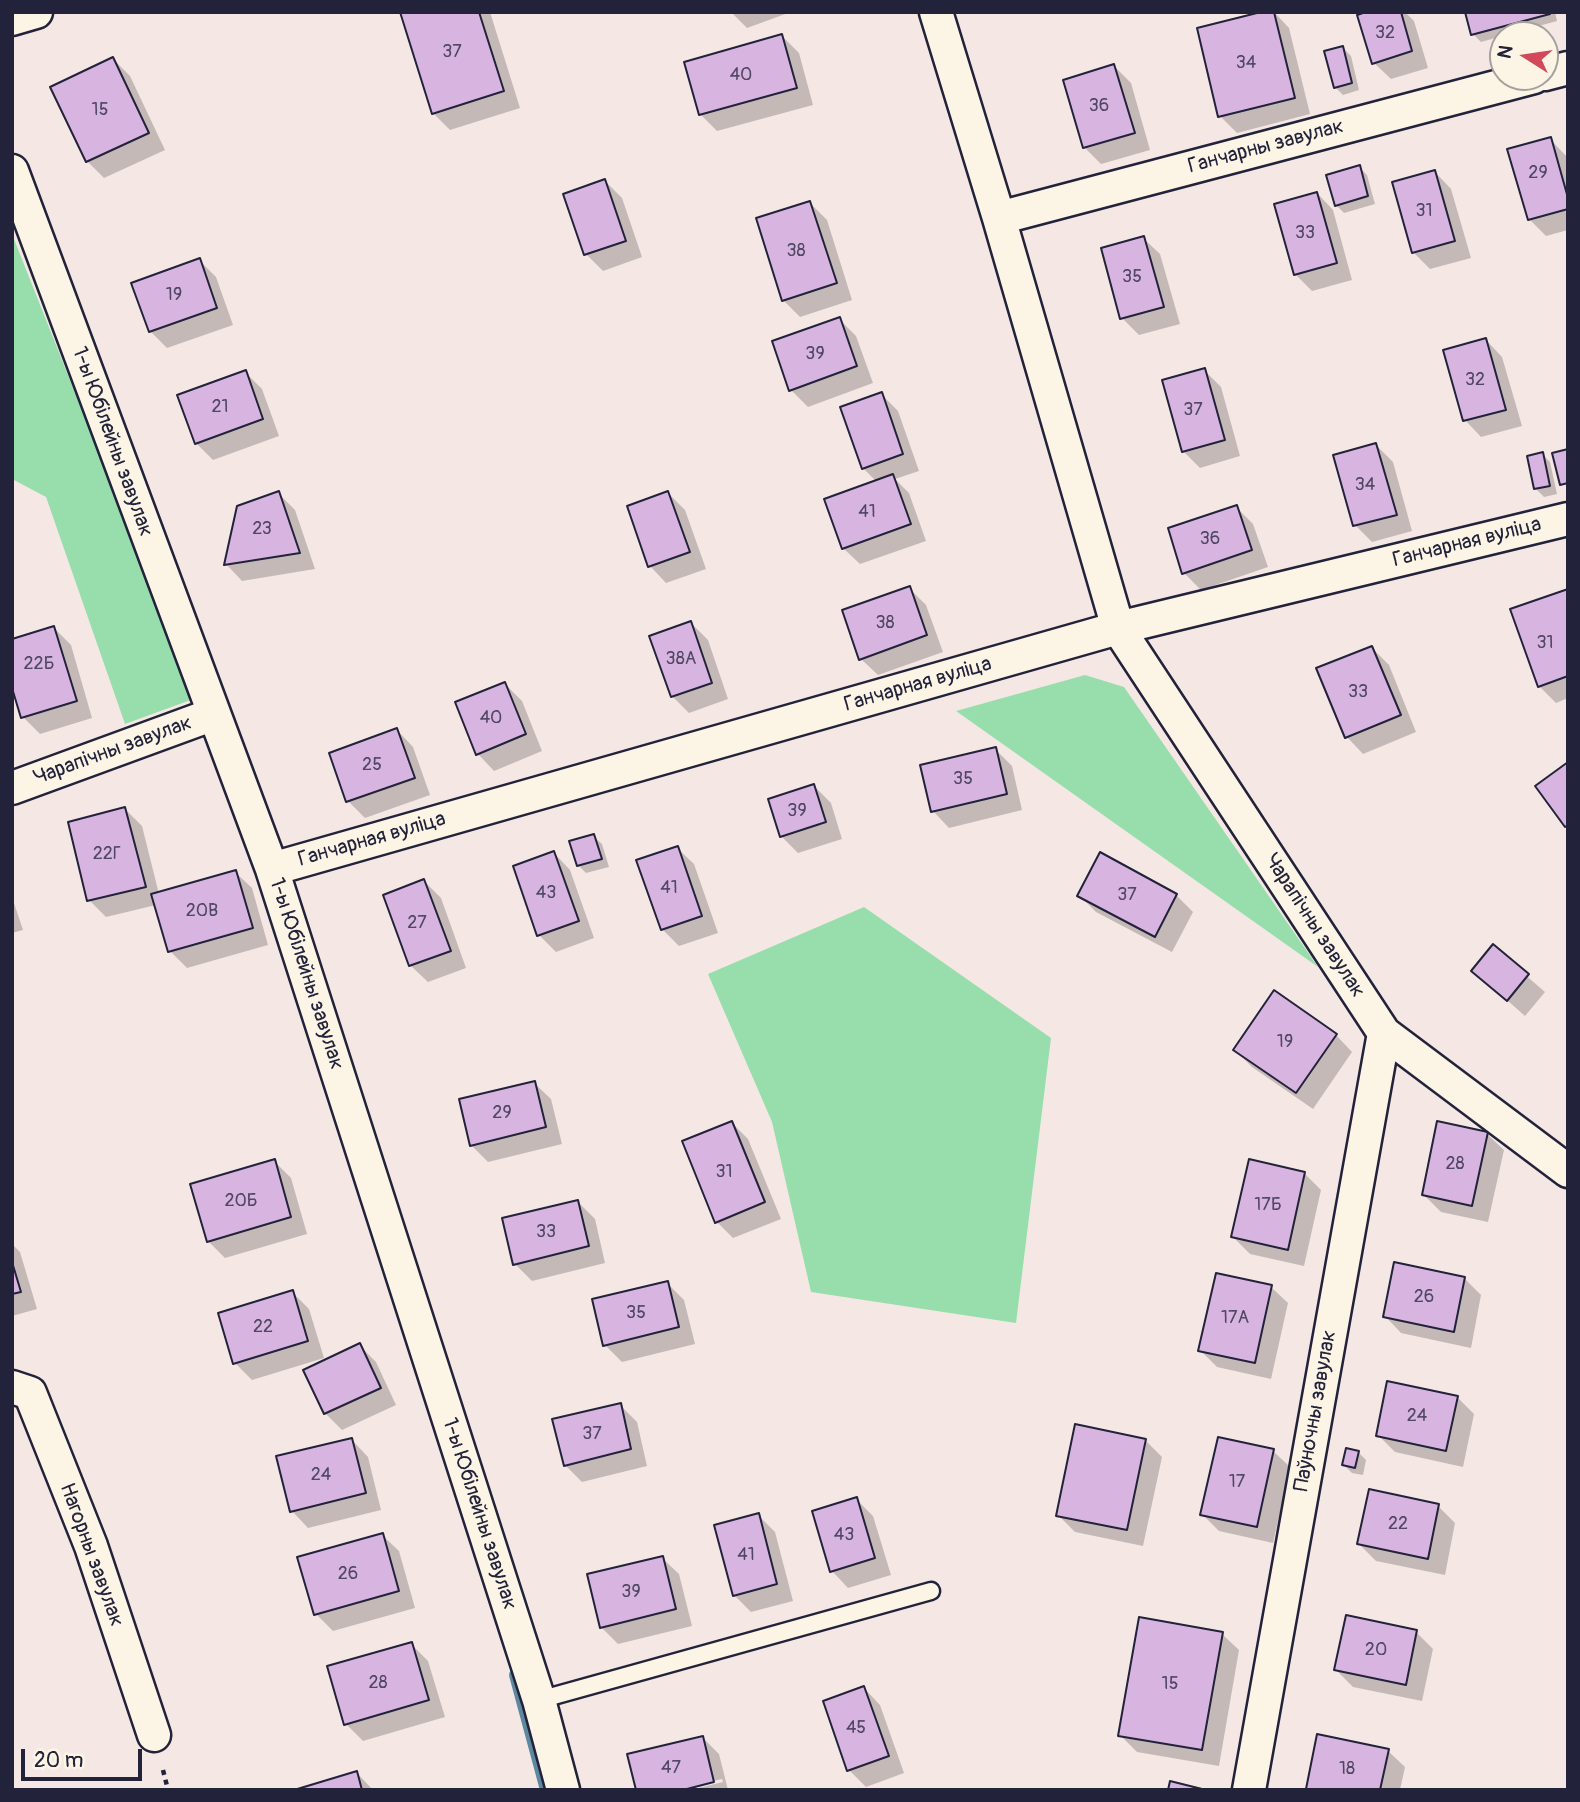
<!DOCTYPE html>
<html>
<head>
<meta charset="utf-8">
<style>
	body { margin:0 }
	#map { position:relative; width:1580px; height:1802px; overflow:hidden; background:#f5e8e4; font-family:Pangolin,sans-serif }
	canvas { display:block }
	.frame { position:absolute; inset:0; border:14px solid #22223b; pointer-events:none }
	.north { position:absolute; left:1489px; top:21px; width:70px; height:70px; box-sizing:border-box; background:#fcf5e5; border:2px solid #a5a1a1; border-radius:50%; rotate:282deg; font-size:19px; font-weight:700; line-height:28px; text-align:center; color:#22223b }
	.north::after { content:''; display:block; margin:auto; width:24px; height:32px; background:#d1495b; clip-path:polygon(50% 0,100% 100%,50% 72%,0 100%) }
	.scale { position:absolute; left:21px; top:1749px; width:121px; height:32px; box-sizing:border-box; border:4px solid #22223b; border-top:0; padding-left:9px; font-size:21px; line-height:24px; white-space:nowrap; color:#22223b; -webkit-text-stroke:5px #fcf5e5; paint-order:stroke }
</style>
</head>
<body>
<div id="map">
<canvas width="1580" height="1802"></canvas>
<div class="frame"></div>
<div class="north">N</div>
<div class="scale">20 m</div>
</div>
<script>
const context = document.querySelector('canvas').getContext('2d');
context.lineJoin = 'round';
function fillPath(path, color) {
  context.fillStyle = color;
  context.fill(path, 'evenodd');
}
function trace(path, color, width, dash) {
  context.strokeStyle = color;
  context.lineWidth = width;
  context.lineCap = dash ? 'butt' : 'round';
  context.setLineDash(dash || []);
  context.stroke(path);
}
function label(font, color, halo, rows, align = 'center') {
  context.font = font + ' Pangolin,sans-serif';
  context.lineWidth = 5;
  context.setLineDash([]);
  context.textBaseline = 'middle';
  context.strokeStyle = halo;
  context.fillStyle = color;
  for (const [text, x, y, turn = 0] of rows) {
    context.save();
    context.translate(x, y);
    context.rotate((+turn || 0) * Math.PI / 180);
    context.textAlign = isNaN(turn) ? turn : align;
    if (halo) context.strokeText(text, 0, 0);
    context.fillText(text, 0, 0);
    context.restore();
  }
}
fillPath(new Path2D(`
	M12,234L196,698L125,724L46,497L12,479Z
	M1085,675L1124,687L1318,967L956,711Z
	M864,907L1051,1038L1016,1323L811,1292L772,1122L708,974Z`), '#98deac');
fillPath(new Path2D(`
	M402,12H490L520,108L450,130L433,113Z
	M731,12H791L747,28Z
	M1274,12L1289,28L1310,114L1237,133L1220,116Z
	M1371,12H1405L1414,21L1428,68L1391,79L1374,63Z
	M1467,12H1555L1557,21L1481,42L1473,34Z
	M782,36L799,53L813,105L717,131L700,114Z
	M1343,48L1351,56L1359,90L1343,95L1335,87Z
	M113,59L130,76L165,150L104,178L87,161L52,87Z
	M1114,66L1131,83L1150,150L1101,164L1084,147Z
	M1550,139L1568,158V230L1546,236L1529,219Z
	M1359,167L1367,175L1375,204L1344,213L1336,205Z
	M1435,172L1451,189L1471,258L1430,269L1413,252Z
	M605,181L622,198L642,257L603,271L586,254Z
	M1317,193L1333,210L1352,280L1312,291L1295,274Z
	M810,203L827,220L852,300L800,317L783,300Z
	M1143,238L1160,254L1180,324L1139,335L1122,318Z
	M199,260L216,277L233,325L167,348L150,331Z
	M839,319L856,336L873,383L808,407L791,390Z
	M1486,340L1502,357L1522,426L1481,437L1465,420Z
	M1204,370L1221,387L1240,456L1200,468L1183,451Z
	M245,372L262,389L279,436L213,460L196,443Z
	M881,394L898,411L919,471L895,479L909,493L926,541L860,564L843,548L877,482L863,468Z
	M1376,445L1393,462L1412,531L1372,542L1355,525Z
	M1542,454L1550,462L1557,494L1544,497L1536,489Z
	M278,493L295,510L315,569L242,581L226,564Z
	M668,493L685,510L706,569L666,583L650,566Z
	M1236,507L1253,524L1268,567L1201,590L1184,573Z
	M909,588L926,605L943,652L878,675L861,659Z
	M1568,591V698L1556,703L1539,686Z
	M691,623L708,640L728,699L689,713L672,696Z
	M54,628L71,645L92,718L40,734L23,717Z
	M1372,648L1389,665L1416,732L1363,754L1347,737Z
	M505,684L522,701L542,751L494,771L478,754Z
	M397,730L413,747L430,795L365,818L348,801L331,754Z
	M995,749L1012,766L1022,810L949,828L933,811Z
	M814,786L831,803L842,839L798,853L781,836Z
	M125,809L142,826L159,894L235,872L252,888L268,945L187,968L170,951L156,905L106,917L89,900Z
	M593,836L602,844L609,867L586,873L578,865Z
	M677,848L694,864L718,933L679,946L662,929Z
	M554,853L570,870L594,938L556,952L539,935Z
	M424,881L441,898L466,968L428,982L411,966L385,896Z
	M1079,895H1176L1193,912L1172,952L1096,912Z
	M12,897L23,930L12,933Z
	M1493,947L1545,992L1525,1016L1474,971Z
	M1336,1035L1352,1052L1313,1109L1252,1067L1235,1050Z
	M534,1083L551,1099L562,1144L488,1162L471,1145Z
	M732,1123L748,1139L781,1219L733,1238L717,1222Z
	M1487,1134L1504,1150L1488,1222L1441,1212L1424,1195Z
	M274,1161L291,1178L307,1234L225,1258L208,1241Z
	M1304,1173L1321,1190L1304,1266L1250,1254L1233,1237Z
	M578,1202L595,1219L605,1263L532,1281L515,1264Z
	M12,1244L20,1252L37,1309L12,1316Z
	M1464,1278L1481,1295L1471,1348L1401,1333L1385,1316Z
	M667,1283L684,1300L695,1344L622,1362L605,1345Z
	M1271,1287L1288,1303L1271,1379L1217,1367L1200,1350Z
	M292,1292L309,1309L324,1358L252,1380L235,1363Z
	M360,1346L376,1362L396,1405L342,1430L325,1413Z
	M1457,1397L1474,1414L1463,1467L1395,1452L1378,1435Z
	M620,1405L637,1422L647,1466L582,1482L565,1465Z
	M352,1440L368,1457L381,1510L308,1528L292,1511Z
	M1145,1440L1162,1457L1143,1546L1075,1532L1058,1515Z
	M1273,1451L1290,1467L1273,1543L1219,1531L1202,1514Z
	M1358,1452L1366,1460L1363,1475L1352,1473L1344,1465Z
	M856,1499L873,1516L891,1575L848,1588L832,1571Z
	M1438,1506L1455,1523L1445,1575L1376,1561L1359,1544Z
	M758,1515L775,1532L793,1601L751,1612L734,1595Z
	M382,1535L399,1551L415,1608L333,1631L316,1614Z
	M662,1558L679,1574L692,1626L618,1644L601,1627Z
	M1416,1632L1433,1649L1422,1701L1353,1687L1336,1670Z
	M1222,1634L1239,1650L1219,1766L1137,1752L1120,1735Z
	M411,1644L428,1661L445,1717L363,1741L346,1724Z
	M864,1688L880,1705L904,1773L866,1787L849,1770Z
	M703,1738L719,1754L728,1790H690L723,1782L722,1779L675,1790Z
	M1388,1751L1405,1767L1400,1790L1307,1789Z
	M357,1773L373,1790H301Z`), '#0003');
trace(new Path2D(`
	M515,1675L546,1790`), '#5c88a0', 12);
const building = new Path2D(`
	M400,12H479L504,91L432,114Z
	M1261,12H1274L1295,98L1218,117L1197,28Z
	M1366,12H1401L1412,51L1372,64L1357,15Z
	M1465,12H1550V14L1471,35Z
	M782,34L797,88L699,115L684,62Z
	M1343,46L1352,83L1334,88L1324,51Z
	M113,57L149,133L86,162L50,87Z
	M1114,64L1135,133L1083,148L1063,80Z
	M1551,137L1568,198V209L1528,220L1507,149Z
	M1360,165L1368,196L1335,206L1326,175Z
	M1435,170L1455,241L1412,253L1392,182Z
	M605,179L626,241L584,255L563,194Z
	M1317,192L1337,263L1294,275L1274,204Z
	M810,201L837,283L782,301L756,218Z
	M1144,236L1164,307L1120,319L1101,248Z
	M200,258L217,308L149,332L131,283Z
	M840,317L857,366L789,391L772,341Z
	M1486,338L1506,410L1463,421L1443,350Z
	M1205,368L1225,440L1182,452L1162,380Z
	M246,370L263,419L195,444L177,395Z
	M882,392L903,454L862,469L840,407Z
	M1376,443L1397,515L1353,526L1333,455Z
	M1568,449V483L1560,485L1552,453Z
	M1543,452L1550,486L1534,489L1527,456Z
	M893,474L911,524L842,549L824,499Z
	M279,491L300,553L224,565L237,506Z
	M668,491L690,552L648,567L627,506Z
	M1237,505L1252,550L1182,574L1168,528Z
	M910,586L927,635L859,660L842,610Z
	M1568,589V676L1538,687L1510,609Z
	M691,621L712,683L671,697L649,636Z
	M54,626L77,701L21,718L12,688V639Z
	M1372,646L1401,715L1345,738L1316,668Z
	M505,682L526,734L476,755L455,702Z
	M397,728L415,778L346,802L329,753Z
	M996,747L1007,794L931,812L920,765Z
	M1568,762V825L1565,827L1535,786Z
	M814,784L826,822L780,837L768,799Z
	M125,807L146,887L87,901L68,822Z
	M594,834L602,859L577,866L569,841Z
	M678,846L702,916L661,930L636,860Z
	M554,851L579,921L537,936L513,866Z
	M1100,852L1177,894L1155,937L1077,896Z
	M236,870L253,928L168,952L151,894Z
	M424,879L451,951L409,966L383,895Z
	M1493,944L1529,974L1507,1001L1471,971Z
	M1274,990L1337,1034L1296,1093L1233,1050Z
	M535,1081L546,1127L470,1146L459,1099Z
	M732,1121L765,1202L715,1223L682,1141Z
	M1437,1121L1488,1132L1472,1206L1422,1195Z
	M275,1159L291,1217L207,1242L190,1184Z
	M1249,1159L1305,1172L1288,1250L1231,1237Z
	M578,1200L589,1246L513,1265L502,1218Z
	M12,1262L21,1292L12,1294Z
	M1394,1262L1465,1277L1454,1332L1383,1317Z
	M1216,1273L1272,1285L1255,1363L1198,1351Z
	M668,1281L679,1327L603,1346L592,1299Z
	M293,1290L308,1341L233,1364L218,1313Z
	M360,1343L381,1388L324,1414L303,1370Z
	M1387,1381L1458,1396L1446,1451L1376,1436Z
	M621,1403L631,1449L564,1466L552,1419Z
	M1075,1424L1146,1439L1127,1530L1056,1516Z
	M1218,1437L1274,1449L1257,1527L1200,1515Z
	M352,1438L366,1493L290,1512L276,1456Z
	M1346,1448L1359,1451L1355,1468L1342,1465Z
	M1369,1489L1439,1504L1428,1559L1357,1544Z
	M857,1497L875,1558L830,1572L812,1511Z
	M759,1513L777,1584L733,1596L714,1525Z
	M383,1533L399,1591L314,1615L297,1557Z
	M663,1556L676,1609L600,1628L587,1574Z
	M1346,1615L1417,1630L1406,1685L1334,1670Z
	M1139,1617L1223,1632L1202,1750L1118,1736Z
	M412,1642L429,1700L344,1725L327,1666Z
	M864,1686L889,1756L847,1771L823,1701Z
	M1317,1734L1389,1749L1380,1790L1306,1789Z
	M703,1736L714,1782L683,1790H636L627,1754Z
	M357,1771L362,1790H294Z
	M1170,1781L1206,1790H1168Z`);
fillPath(building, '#d8b5e0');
trace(building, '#22223b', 2);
const lane = new Path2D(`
	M539,1700L931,1591`);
const street = new Path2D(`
	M936,12L999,218L1118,628L1384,1033L1568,1171
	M12,19L36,12
	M1545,74L1568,68
	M12,171L272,869L539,1700L563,1790
	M999,218L1534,77
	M12,788L214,714
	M272,869L1118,628L1568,519
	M12,1387L30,1393L91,1546L154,1735
	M1249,1790L1384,1033`);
trace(lane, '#22223b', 21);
trace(street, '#22223b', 37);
trace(new Path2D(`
	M163,1770L168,1790`), '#22223b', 4.5, [5, 5]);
trace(lane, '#fcf5e5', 16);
trace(street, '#fcf5e5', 32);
label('18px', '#504764', null, [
	["32",1385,33],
	["37",452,52],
	["34",1246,63],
	["40",741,75],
	["36",1099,106],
	["15",100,110],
	["29",1538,173],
	["31",1424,211],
	["33",1305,233],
	["38",796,251],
	["35",1132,277],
	["19",174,295],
	["39",815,354],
	["32",1475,380],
	["21",220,407],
	["37",1193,410],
	["34",1365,485],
	["41",867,512],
	["23",262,529],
	["36",1210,539],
	["38",885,623],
	["31",1545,643],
	["38А",681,659],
	["22Б",39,664],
	["33",1358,692],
	["40",491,718],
	["25",372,765],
	["35",963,779],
	["39",797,811],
	["22Г",107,854],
	["41",669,888],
	["43",546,893],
	["37",1127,895],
	["20В",202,911],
	["27",417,923],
	["19",1285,1042],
	["29",502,1113],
	["28",1455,1164],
	["31",724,1172],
	["20Б",241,1201],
	["17Б",1268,1205],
	["33",546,1232],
	["26",1424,1297],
	["35",636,1313],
	["17А",1235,1318],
	["22",263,1327],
	["24",1417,1416],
	["37",592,1434],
	["24",321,1475],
	["17",1237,1482],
	["22",1398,1524],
	["43",844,1535],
	["41",746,1555],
	["26",348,1574],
	["39",631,1592],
	["20",1376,1650],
	["28",378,1683],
	["15",1170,1684],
	["45",856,1728],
	["47",671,1768],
	["18",1347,1769]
]);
label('21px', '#22223b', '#fcf5e5', [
	["Ганчарны завулак",1266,147,-15],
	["1-ы Юбілейны завулак",112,442,70],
	["Ганчарная вуліца",1467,543,-14],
	["Ганчарная вуліца",918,685,-16],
	["Чарапічны завулак",113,751,-20],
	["Ганчарная вуліца",372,840,-16],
	["Чарапічны завулак",1314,926,57],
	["1-ы Юбілейны завулак",306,974,72],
	["Паўночны завулак",1316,1411,-80],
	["1-ы Юбілейны завулак",479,1514,72],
	["Нагорны завулак",91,1555,70]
]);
</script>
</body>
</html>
